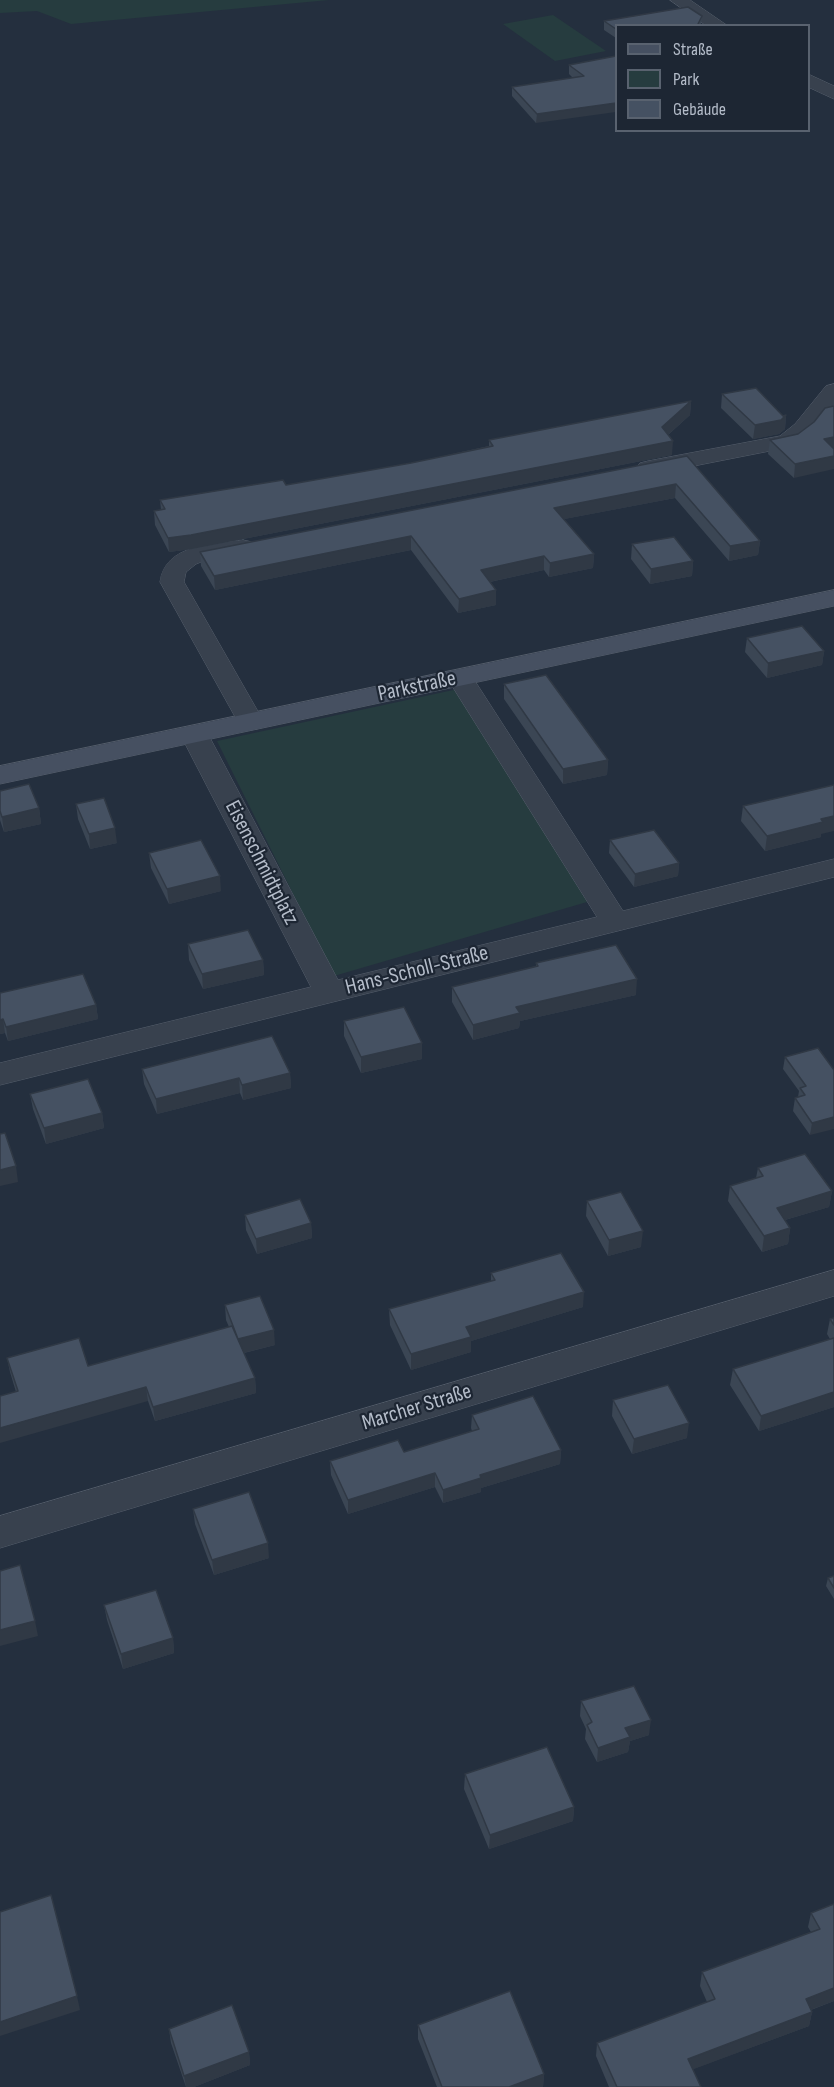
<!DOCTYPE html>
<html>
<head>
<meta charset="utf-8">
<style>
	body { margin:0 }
	#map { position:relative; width:834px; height:2087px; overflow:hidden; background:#242f3e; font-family:"Sofia Sans Condensed",sans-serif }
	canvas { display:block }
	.legend { position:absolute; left:615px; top:24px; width:195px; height:108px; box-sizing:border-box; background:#1d2633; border:2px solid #59626f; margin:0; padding:8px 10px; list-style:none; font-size:18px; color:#b4bcc9 }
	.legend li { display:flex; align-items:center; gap:12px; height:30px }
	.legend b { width:30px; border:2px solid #59626f }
</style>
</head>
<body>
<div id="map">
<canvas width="834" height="2087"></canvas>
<ul class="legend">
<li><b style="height:8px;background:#465061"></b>Straße</li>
<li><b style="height:16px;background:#263c3f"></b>Park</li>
<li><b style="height:16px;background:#455162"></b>Gebäude</li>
</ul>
</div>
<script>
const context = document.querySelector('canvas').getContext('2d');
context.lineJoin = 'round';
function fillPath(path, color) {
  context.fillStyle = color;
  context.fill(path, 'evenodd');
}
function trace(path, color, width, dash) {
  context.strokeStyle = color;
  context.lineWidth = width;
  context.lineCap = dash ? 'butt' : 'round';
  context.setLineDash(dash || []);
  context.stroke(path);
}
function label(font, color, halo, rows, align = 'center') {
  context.font = font + ' "Sofia Sans Condensed",sans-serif';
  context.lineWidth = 4.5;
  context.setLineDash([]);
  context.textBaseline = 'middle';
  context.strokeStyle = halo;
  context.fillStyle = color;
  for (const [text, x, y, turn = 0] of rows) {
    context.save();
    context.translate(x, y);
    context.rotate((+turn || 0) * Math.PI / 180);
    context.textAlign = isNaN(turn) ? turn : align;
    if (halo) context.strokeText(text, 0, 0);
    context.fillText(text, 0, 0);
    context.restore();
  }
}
fillPath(new Path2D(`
	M0,0H329L71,24L37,11L0,13Z
	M553,15L606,51L555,61L503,24Z
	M458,689L587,902L334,976L217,741Z`), '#263c3f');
const street = new Path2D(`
	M670,0H690L728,26H707Z
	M808,74L834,86V99L808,87Z
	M834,384V405L811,434L795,446L648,475L640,473L636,468L640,463L648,461L780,436L795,424L826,386Z
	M243,540L252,542L255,547L252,552L206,560L196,564L186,572L184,582L264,722L261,728L251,730L241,728L238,722L160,582C165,544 213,544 243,540Z
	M460,670L469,672L473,678L623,911L834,859V877L0,1085V1063L311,987L180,734L184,728L194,726L204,728L208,734L338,980L597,917L447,678L451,672Z
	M834,1270V1296L0,1548V1516Z`);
const secondary = new Path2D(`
	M834,590V606L0,784V766Z`);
trace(street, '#565f6c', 1);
trace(secondary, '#565f6c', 1);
fillPath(street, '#38414e');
fillPath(secondary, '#465061');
fillPath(new Path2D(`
	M702,16L701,25L616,26V38L604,30V21Z
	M616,56L536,123L512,96V87L573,78L569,74V65Z
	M722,394L783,416L786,415L785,429L779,434L753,439L721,408Z
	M691,401L690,415L668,435L672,455L192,549L169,552L155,525L154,511L161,510L160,500L286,485L411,463L489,446V440Z
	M814,422L794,478L768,454L770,440L798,434Z
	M687,456L760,541L758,555L729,561L675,498L564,519L594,554L593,568L549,577L544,570L490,582L496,590V605L458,613L411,550L215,590L201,566L200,552Z
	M632,544L693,561L692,576L650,584L631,559Z
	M747,638L824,651L822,665L767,678L745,652Z
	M504,684L608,760L607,775L563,784L504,699Z
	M0,791L39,808L41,824L4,832L0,820Z
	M76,804L117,843L90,849L78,819Z
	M743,806L821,834V837L765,851L741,821Z
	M610,840L679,863L678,876L634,887L609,853Z
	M149,853L221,891L169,904L151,868Z
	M188,944L263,960L264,975L203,989L189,960Z
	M536,963L636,995L520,1021L519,1028L473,1040L452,1002V987L536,966Z
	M0,993L96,1005L98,1019L8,1041L5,1033L0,1034Z
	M344,1021L422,1059L361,1073L344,1036Z
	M785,1057L834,1070L810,1135L793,1111L795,1098L798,1097L799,1091L783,1069Z
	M142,1069L290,1073L291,1088L243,1100L240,1093L157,1114L144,1084Z
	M30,1094L102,1113L104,1128L46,1144L33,1109Z
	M758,1168L832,1191L829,1207L785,1220L790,1228L788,1244L762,1252L728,1201L730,1186L756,1178Z
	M587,1201L641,1247L608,1256L586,1216Z
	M245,1215L311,1223L312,1238L257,1254L246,1230Z
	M491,1273L583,1307L471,1341V1352L411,1370L390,1325L389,1309L491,1281Z
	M225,1305L275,1345L244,1353L255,1378L256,1393L155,1421L148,1401L16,1392L10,1372L7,1358L88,1366L229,1327L226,1320Z
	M834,1318V1407L759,1431L730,1385L733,1369L830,1339L827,1334L830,1319Z
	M613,1400L687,1438L632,1454L612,1416Z
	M472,1415L561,1450L560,1464L481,1488V1492L443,1503L435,1487L348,1514L331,1475L330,1461L404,1452L472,1431L471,1428Z
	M193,1509L269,1558L214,1575L195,1524Z
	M834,1576V1599L826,1586L828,1578Z
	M104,1605L173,1638L174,1653L123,1669L107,1620Z
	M581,1701L649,1735L630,1741L628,1752L597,1762L585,1739L586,1729L580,1716Z
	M465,1774L574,1807L573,1821L489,1849L464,1789Z
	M834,1904V2001L811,2010L812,2012L809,2026L693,2069L701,2087H609L596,2056L597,2043L707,2002L700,1986L702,1972L811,1932L808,1927L811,1913Z
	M418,2025L544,2074L543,2087H437L418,2039Z
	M169,2029L249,2052L250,2065L194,2087H186L171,2043Z`), '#3b4654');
fillPath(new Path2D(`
	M616,103V112L536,123L537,114Z
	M691,401L690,415L661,441L662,427Z
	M786,415L785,429L779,434L753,439L755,425Z
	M834,437V451L824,439Z
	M673,441L672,455L192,549L169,552L168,538Z
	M834,456V469L794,478L795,464Z
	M676,484L675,498L554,521V508Z
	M411,536V550L215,590L214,576Z
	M760,541L758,555L729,561L730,546Z
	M594,554L593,568L549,577L550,563Z
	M544,556V570L480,584L481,570Z
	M693,561L692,576L650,584L651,569Z
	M496,590V605L458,613L459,599Z
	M824,651L822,665L767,678L768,663Z
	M608,760L607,775L563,784V769Z
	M39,808L41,824L4,832L2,817Z
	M834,816V831L821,834V837L765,851L767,836L821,819Z
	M115,828L117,843L90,849L89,834Z
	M679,863L678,876L634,887L635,874Z
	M220,876L221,891L169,904L167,889Z
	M263,960L264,975L203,989L202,974Z
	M637,979L636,995L520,1021L519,1028L473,1040V1025L516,1007Z
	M96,1005L98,1019L8,1041L6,1027Z
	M3,1019L5,1033L0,1034V1020Z
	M422,1043V1059L361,1073V1057Z
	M290,1073L291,1088L243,1100L242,1085Z
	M239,1078L240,1093L157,1114L156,1099Z
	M102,1113L104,1128L46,1144L44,1128Z
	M834,1117V1129L810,1135L812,1123Z
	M16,1166L18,1182L0,1186V1170Z
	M832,1191L829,1207L774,1223L777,1208Z
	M311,1223L312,1238L257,1254L256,1239Z
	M790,1228L788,1244L762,1252L764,1236Z
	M643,1231L641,1247L608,1256L609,1240Z
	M584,1292L583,1307L471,1341V1352L411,1370V1354L466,1327Z
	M274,1330L275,1345L239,1354L238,1339Z
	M255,1378L256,1393L155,1421L153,1407Z
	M146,1387L148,1401L0,1443V1428Z
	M834,1392V1407L759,1431L761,1416Z
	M689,1423L687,1438L632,1454L634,1439Z
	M561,1450L560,1464L481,1488V1492L443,1503V1490L480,1475Z
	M435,1473V1487L348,1514V1500Z
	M268,1543L269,1558L214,1575L212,1560Z
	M35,1621L38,1636L0,1646V1630Z
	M173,1638L174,1653L123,1669L121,1654Z
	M651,1720L649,1735L630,1741L628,1752L597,1762L598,1748L625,1728Z
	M574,1807L573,1821L489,1849L490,1835Z
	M834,1988V2001L802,2013L806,1999Z
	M77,1996L80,2010L0,2036V2022Z
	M812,2012L809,2026L686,2072L688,2059Z
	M249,2052L250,2065L194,2087H186L184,2076Z
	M544,2074L543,2087H509Z`), '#303945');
const building = new Path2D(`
	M688,7L702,16L698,24L701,26H616V29L604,21Z
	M616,56V103L537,114L512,87L584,76L569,65Z
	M756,388L783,416L786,415L781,420L755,425L722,394Z
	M691,401L662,427L673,441L191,535L168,538L154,511L165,509L160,500L283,480L286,485L411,463L493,446L489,440Z
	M834,406V437L824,439L834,449V456L795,464L770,440L798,434L814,422L825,408Z
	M687,456L760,541L730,546L676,484L554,508L594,554L550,563L544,556L481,570L496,590L459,599L411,536L214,576L200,552Z
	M674,537L693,561L651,569L632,544Z
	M802,626L824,651L768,663L747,638Z
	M546,675L608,760L563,769L504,684Z
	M29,784L39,808L2,817L0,811V791Z
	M834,785V816L821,819L823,822L767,836L743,806Z
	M104,798L115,828L89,834L76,804Z
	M654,830L679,863L635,874L610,840Z
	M201,840L220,876L167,889L149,853Z
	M248,930L263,960L202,974L188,944Z
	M616,945L637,979L516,1007L520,1013L473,1025L452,987L538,966L536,963Z
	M83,974L96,1005L6,1027L3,1019L0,1020V993Z
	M404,1007L422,1043L361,1057L344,1021Z
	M272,1036L290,1073L242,1085L239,1078L156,1099L142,1069Z
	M818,1048L834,1070V1117L812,1123L795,1098L805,1095L800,1088L806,1086L785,1057Z
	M88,1079L102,1113L44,1128L30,1094Z
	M5,1133L16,1166L0,1170V1134Z
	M805,1154L832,1191L777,1208L790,1228L764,1236L730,1186L763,1176L758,1168Z
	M621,1192L643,1231L609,1240L587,1201Z
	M300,1199L311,1223L256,1239L245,1215Z
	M561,1253L584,1292L466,1327L471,1337L411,1354L389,1309L495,1280L491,1273Z
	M260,1296L274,1330L238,1339L225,1305Z
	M834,1318V1325L830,1319Z
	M232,1326L255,1378L153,1407L146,1387L0,1428V1396L18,1391L7,1358L79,1338L88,1366Z
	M834,1338V1392L761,1416L733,1369Z
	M668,1385L689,1423L634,1439L613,1400Z
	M533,1396L561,1450L480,1475L481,1478L443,1490L435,1473L348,1500L330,1461L398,1440L404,1452L479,1429L472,1415Z
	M249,1492L268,1543L212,1560L193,1509Z
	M20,1565L35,1621L0,1630V1571Z
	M834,1576V1588L828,1578Z
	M156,1590L173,1638L121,1654L104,1605Z
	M634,1686L651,1720L625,1728L630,1737L598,1748L587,1725L592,1722L581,1701Z
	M547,1747L574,1807L490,1835L465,1774Z
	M51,1895L77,1996L0,2022V1912Z
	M834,1904V1988L806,1999L812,2012L688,2059L701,2087H617L597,2043L715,1999L702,1972L820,1929L811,1913Z
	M510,1991L544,2074L509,2087H442L418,2025Z
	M232,2005L249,2052L184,2076L169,2029Z`);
fillPath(building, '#455162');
trace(building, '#303945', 1.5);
label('22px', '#b4bcc9', '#1d2633', [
	["Parkstraße",417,687,-12],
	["Eisenschmidtplatz",261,863,63],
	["Hans-Scholl-Straße",417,971,-14],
	["Marcher Straße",417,1408,-17]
]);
</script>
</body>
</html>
